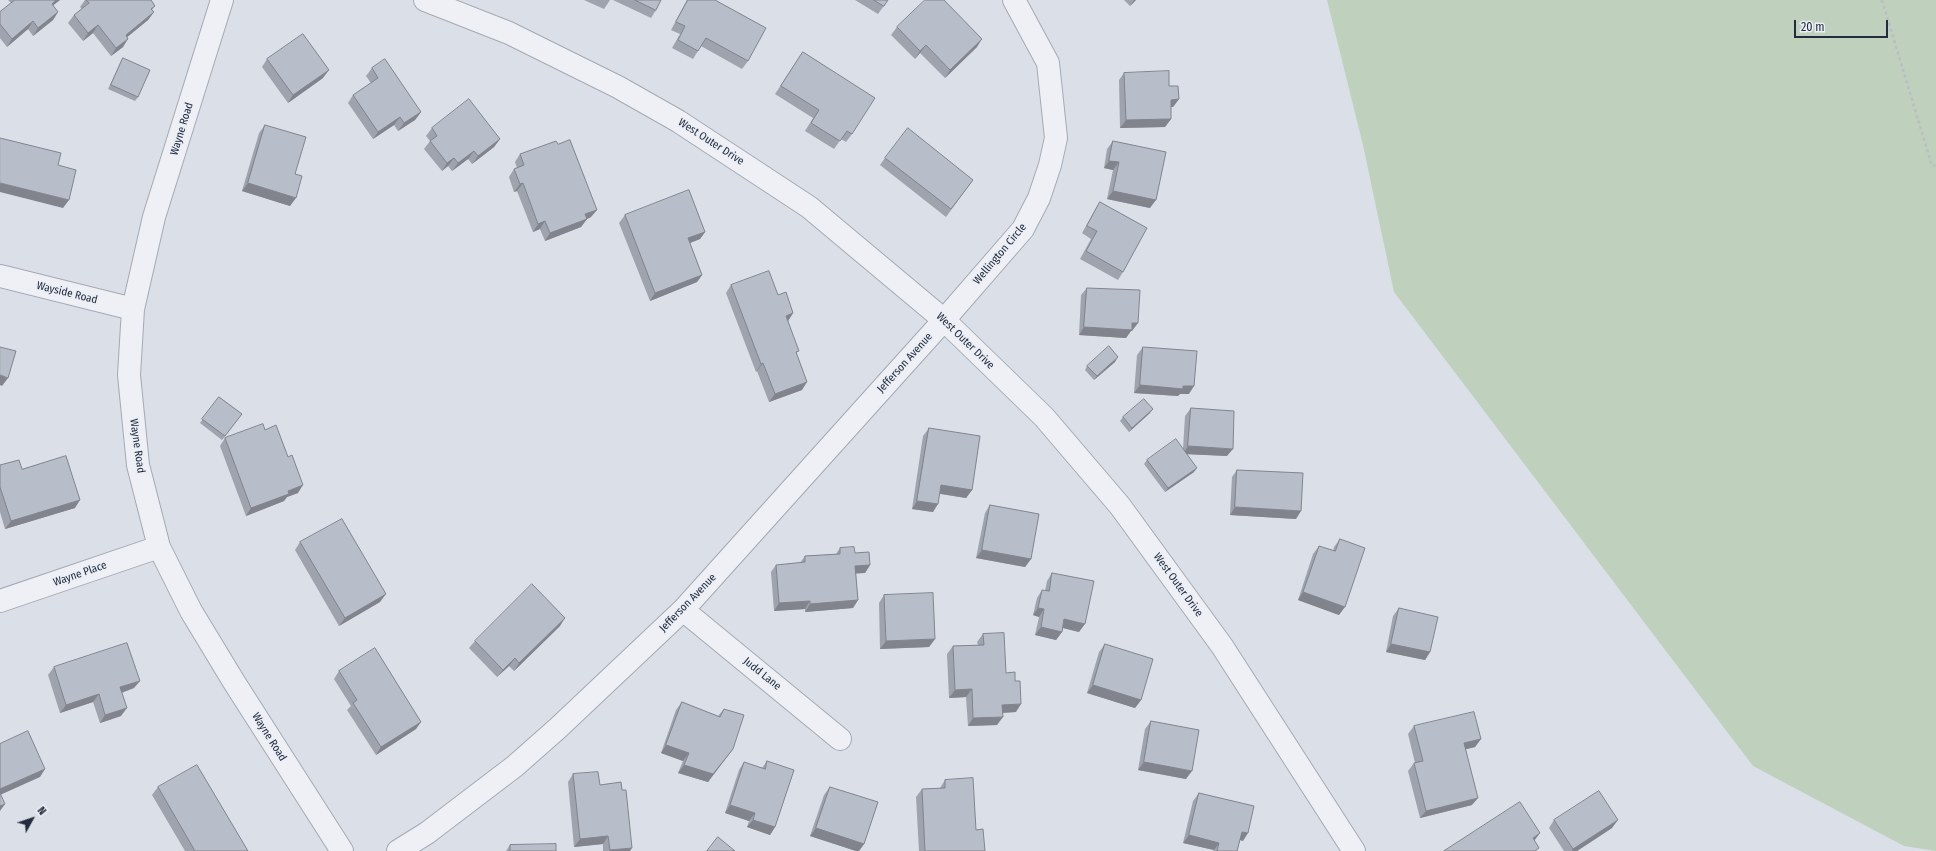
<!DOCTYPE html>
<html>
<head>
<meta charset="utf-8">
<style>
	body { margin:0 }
	#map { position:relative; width:1936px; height:851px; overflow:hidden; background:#dbdfe7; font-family:"Fira Sans Condensed",sans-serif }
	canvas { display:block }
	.north { position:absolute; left:12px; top:799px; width:40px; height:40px; -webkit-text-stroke:3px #eaeef5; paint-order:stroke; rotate:50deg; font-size:11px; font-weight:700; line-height:16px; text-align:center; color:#242b3e }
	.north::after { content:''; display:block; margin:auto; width:14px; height:18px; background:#242b3e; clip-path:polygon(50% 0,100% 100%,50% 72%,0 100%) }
	.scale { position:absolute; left:1794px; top:20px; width:94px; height:18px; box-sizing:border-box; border:2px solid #242b3e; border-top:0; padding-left:5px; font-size:12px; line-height:14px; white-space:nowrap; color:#242b3e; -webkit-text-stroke:3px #eaeef5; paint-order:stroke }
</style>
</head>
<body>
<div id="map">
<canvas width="1936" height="851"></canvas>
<div class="north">N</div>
<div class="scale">20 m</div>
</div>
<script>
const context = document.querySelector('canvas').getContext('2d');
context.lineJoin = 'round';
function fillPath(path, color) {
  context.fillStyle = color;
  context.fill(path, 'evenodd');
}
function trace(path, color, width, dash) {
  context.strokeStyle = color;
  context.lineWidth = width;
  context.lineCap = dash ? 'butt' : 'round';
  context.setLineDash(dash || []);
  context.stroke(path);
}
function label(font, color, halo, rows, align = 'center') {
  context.font = font + ' "Fira Sans Condensed",sans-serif';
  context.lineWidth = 3;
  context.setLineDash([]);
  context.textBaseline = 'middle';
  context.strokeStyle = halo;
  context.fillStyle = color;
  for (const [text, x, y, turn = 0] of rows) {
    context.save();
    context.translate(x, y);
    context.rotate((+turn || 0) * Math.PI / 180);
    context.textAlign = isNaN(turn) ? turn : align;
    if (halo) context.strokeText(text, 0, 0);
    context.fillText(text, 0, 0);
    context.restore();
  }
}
fillPath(new Path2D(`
	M1327,0H1936V851L1904,846L1753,766L1394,292L1363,145Z`), '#bfd1bc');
const minor = new Path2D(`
	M222,0L154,217L133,309L129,375L138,465L159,547L191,611L234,682L342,851
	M425,0L509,33L618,87L678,121L809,207L944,320L1044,417L1120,506L1222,646L1354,851
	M0,276L133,309
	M0,601L159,547
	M683,610L840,739
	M398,851L427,833L515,766L558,728L683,610L944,320L1023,229L1039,198L1050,165L1056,138L1048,63L1014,0`);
trace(minor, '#a4a9b4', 24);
trace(new Path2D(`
	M1882,0L1932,166L1936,165`), '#b9bdc5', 2.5, [3, 3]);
trace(minor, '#eef0f5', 22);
fillPath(new Path2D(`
	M8,0H60L53,5L58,12L53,20L33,36L28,29L7,47L0,38V12L11,3Z
	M85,0H151L155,6L152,10L154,12L148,20L127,37L123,47L111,56L93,33L83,41L68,23L74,15L82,9L80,7Z
	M584,0H610L604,9Z
	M613,0H661L656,10L651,18Z
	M687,0H715L748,61L742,69L701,46L693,59L672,48L680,34L671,30Z
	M855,0H888L878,14Z
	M1124,0H1136L1130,6Z
	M897,27L977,47L945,78L920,53L915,59L891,35Z
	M803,52L852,134L846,142L841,139L834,149L805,131L813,118L775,94Z
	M123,58L138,97L135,101L108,89L121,62Z
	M267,59L323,78L288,103L262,67Z
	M372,68L421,112L415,120L398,131L394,125L373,139L348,103L353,95L371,83L366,76Z
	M1124,73L1169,86L1179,99L1173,107H1171V119L1165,127L1120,128L1119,80Z
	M265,125L295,174L290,206L242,191L259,133Z
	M432,128L500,139L494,147L472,164L468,159L452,171L448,166L442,171L424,149L430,141L426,136Z
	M1113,141L1150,208L1107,199L1113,170L1104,168L1107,149Z
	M520,154L591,217L587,219L581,227L545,241L540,229L533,232L517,191L514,192L509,177L514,169L517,168L515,162Z
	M885,158L973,180L946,217L880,165Z
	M1100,202L1123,272L1118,280L1080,259L1091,239L1082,233L1095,210Z
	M625,215L705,232L700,239L690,243L702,275L697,282L650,301L619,223Z
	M731,285L778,295L793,313L788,321L797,354L802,390L769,402L757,371L756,372L726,293Z
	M1087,288L1132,331H1131L1126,338L1079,335L1081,295Z
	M1143,347L1189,394H1180L1178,396L1134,393L1137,355Z
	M1115,362L1094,380L1085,370L1087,366Z
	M219,397L242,414L222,440L200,423Z
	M1191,408L1227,456L1187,454L1194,472L1165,492L1144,464L1147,460L1183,449L1185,416Z
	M1150,413L1129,432L1120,421L1123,417Z
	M929,428L972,490L966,498L940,494L933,512L912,509L923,436Z
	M265,430L298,493L287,497L284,501L246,516L220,446L225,438Z
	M0,465L22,469L75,508L5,529L0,512Z
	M1237,470L1296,519L1230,515L1232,477Z
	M990,505L1031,559L1025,567L976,558L985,513Z
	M1340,539L1339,615L1298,600L1313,554L1319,546L1333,551L1334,547Z
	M300,542L380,602L339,626L295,550Z
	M840,548L855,553L870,565L865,573H856L858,600L853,608L805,612V609L774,611L771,572L776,565L800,563L805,556L836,554Z
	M1052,573L1079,632L1063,628L1062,632L1056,640L1035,635L1039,617L1033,615L1037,598L1042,590L1045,591L1047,581Z
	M884,595L935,639L929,647L880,649L879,603Z
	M1399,608L1430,652L1425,660L1386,652L1393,616Z
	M560,626L514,671L509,666L497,677L469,648L475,641Z
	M983,634L1006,673L1016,712L1003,713L997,725L968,726L966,697L949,698L947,654L953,646L978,645L977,642Z
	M1105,644L1141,700L1135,708L1087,693L1099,652Z
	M54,667L134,688L122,693L121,716L100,723L93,702L60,713L48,675Z
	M339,671L416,729L376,755L347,710L351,706L334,679Z
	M682,702L718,716L724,709L733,749L708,782L678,773L683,761L661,753L676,710Z
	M1151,721L1186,779L1138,770L1145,729Z
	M1414,726L1481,739L1475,747L1466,749L1472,805L1420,818L1408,771L1414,763H1415L1408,734Z
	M767,761L775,827L770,835L747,827L749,821L725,813L739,770L744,762L762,768Z
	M573,774L600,785L622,790L630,851H603V844L574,847L568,782Z
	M945,780L976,830L985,851H919L916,797L922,789L940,788Z
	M158,787L248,851H185L152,795Z
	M830,787L864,844L859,851H856L810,836L824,795Z
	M1199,793L1243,841L1240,840L1237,851H1213L1214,850L1183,843L1193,801Z
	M1554,820L1612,828L1577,851H1564L1549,828Z
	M510,845L556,851H506Z`), '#9ea3ae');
fillPath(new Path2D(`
	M56,0H60L46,11L52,4Z
	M1134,0H1136L1130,6Z
	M58,12L53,20L33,36L38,28Z
	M154,12L148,20L120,43L126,35Z
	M33,21L28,29L7,47L12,39Z
	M98,25L93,33L83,41L88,33Z
	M128,39L123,47L111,56L116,48Z
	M982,39L977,47L945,78L950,70Z
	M926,45L920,53L915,59L920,51Z
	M329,70L323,78L288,103L293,95Z
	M1179,99L1173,107H1165L1171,100Z
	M421,112L415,120L398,131L404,123Z
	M400,117L394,125L373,139L378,132Z
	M1171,119L1165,127L1120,128L1126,120Z
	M500,139L494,147L472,164L478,156Z
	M474,151L468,159L452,171L458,163Z
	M454,158L448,166L442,171L447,163Z
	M1109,161L1119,162L1113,170L1104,168Z
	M0,183L69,200L63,208L0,192Z
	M248,183L296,198L290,206L242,191Z
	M523,183L517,191L514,192L520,184Z
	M1113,191L1156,200L1150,208L1107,199Z
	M597,210L591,217L583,221L587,219L581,227L545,241L550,233L585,214Z
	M545,221L540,229L533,232L538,224Z
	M705,232L700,239L682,246L688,238Z
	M702,275L697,282L650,301L655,293Z
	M793,313L788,321L786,316Z
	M1132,323H1138L1132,331H1131L1126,338L1079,335L1084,327Z
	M1118,357L1115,362L1094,380L1097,376Z
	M763,363L757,371L756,372L761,364Z
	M0,375L8,378L2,386L0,385Z
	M807,382L802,390L769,402L775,394Z
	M1140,385L1183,386H1194L1189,394H1180L1178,396L1134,393Z
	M1153,409L1150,413L1129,432L1132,428Z
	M1188,446L1233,449L1227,456L1183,454Z
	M1197,468L1194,472L1165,492L1168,488Z
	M303,485L298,493L287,497L284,501L246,516L251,508L288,491Z
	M941,485L972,490L966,498L936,493Z
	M80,500L75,508L5,529L11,521Z
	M917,501L938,504L933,512L912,509Z
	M1235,507L1301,511L1296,519L1230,515Z
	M982,550L1031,559L1025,567L976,558Z
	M870,565L865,573L850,574L855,566Z
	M1303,592L1345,607L1339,615L1298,600Z
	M386,594L380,602L339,626L345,618Z
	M858,600L853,608L805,612L810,604Z
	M810,601L805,609L774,611L779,603Z
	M1038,608L1044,609L1039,617L1033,615Z
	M565,618L560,626L514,671L519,663Z
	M1064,619L1085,624L1079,632L1059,627Z
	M1041,627L1062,632L1056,640L1035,635Z
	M935,639L929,647L880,649L886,641Z
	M1391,644L1430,652L1425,660L1386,652Z
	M515,658L509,666L497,677L503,670Z
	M140,681L134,688L114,695L120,687Z
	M1093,685L1141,700L1135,708L1087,693Z
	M972,689L966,697L949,698L955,690Z
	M99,694L93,702L60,713L66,705Z
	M1021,704L1016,712L997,713L1002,705Z
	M127,708L121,716L100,723L105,715Z
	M1003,717L997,725L968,726L973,718Z
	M421,722L416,729L376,755L381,747Z
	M1481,739L1475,747L1459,751L1464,743Z
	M666,745L689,753L683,761L661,753Z
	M733,749L708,782L678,773L684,765Z
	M1144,762L1192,771L1186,779L1138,770Z
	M45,769L40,777L0,795V789Z
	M1478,798L1472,805L1420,818L1426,811Z
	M5,804L0,811V806Z
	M730,805L755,813L749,821L725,813Z
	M753,820L775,827L770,835L747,827Z
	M1618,820L1612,828L1577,851H1572L1573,849Z
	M816,828L864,844L859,851H856L810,836Z
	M1242,832L1248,833L1243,841L1237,839Z
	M1540,833L1534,841L1533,838Z
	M1189,835L1219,843L1214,850L1183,843Z
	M608,836L603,844L574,847L580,839Z
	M632,848L630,851H609L610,850Z`), '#81848d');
const building = new Path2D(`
	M15,0H56L52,4L58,12L38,28L33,21L12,39L0,24V12Z
	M86,0H151L155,6L151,9L154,12L126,35L128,39L116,48L98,25L88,33L74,15L89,3Z
	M635,0H661L656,10Z
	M688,0H715L766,28L748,61L706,38L698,51L678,40L685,26L676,22Z
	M874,0H888L884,6Z
	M925,0H944L982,39L950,70L926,45L920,51L897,27Z
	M303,34L329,70L293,95L267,59Z
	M803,52L875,98L852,134L847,131L840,141L811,123L819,110L781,86Z
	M123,58L150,70L138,97L111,85Z
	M385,59L421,112L404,123L400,117L378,132L353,95L378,78L372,68Z
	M1169,71V86H1178L1179,99L1171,100V119L1126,120L1124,73Z
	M469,99L500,139L478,156L474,151L458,163L454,158L447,163L430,141L437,136L432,128Z
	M265,125L306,137L295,174L302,176L296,198L248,183Z
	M908,128L973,180L951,209L885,158Z
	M0,138L61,153L58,165L76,170L69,200L0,183Z
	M570,140L597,210L585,214L587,219L550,233L545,221L538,224L523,183L520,184L514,169L524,165L520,154L556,141L558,144Z
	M1113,141L1166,152L1156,200L1113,191L1119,162L1109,161Z
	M689,190L705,232L688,238L702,275L655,293L625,215Z
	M1100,202L1147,228L1123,272L1086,251L1097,231L1087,226Z
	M769,271L778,295L786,292L793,313L786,316L799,351L796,352L807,382L775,394L763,363L761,364L731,285Z
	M1087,288L1140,290L1138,323H1132V330L1084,327Z
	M1109,346L1118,357L1097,376L1087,366Z
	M0,347L16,351L8,378L0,375Z
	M1143,347L1197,351L1194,386H1183V389L1140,385Z
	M219,397L242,414L225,436L202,419Z
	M1144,399L1153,409L1132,428L1123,417Z
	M1191,408L1234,411L1233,449L1188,446Z
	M263,424L265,430L276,425L288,457L292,455L303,485L288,491L289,494L251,508L225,438Z
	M929,428L980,436L972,490L941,485L938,504L917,501Z
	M1176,439L1197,468L1168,488L1147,460Z
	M66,456L80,500L11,521L0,487V465L19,460L22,469Z
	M1237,470L1303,473L1301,511L1235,507Z
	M990,505L1039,514L1031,559L982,550Z
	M342,519L386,594L345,618L300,542Z
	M1340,539L1365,548L1345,607L1303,592L1319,546L1335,551Z
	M854,547L855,553L869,552L870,565L855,566L858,600L810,604V601L779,603L776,565L805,562V556L840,554V548Z
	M1052,573L1094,581L1085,624L1064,619L1062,632L1041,627L1044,609L1038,608L1042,590L1049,591Z
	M532,584L565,618L519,663L515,658L503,670L475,641Z
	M933,593L935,639L886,641L884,595Z
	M1399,608L1438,617L1430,652L1391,644Z
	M1004,633L1006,673L1015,672V681H1020L1021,704L1002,705L1003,717L973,718L972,689L955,690L953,646L984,645L983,634Z
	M127,643L140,681L120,687L127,708L105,715L99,694L66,705L54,667Z
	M1105,644L1153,659L1141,700L1093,685Z
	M375,648L421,722L381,747L353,703L357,700L339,671Z
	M682,702L720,717L724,709L744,715L733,749L713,774L684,765L689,753L666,745Z
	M1474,712L1481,739L1464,743L1478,798L1426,811L1414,763L1423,761L1414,726Z
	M1151,721L1199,730L1192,771L1144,762Z
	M28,731L45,769L0,789V744Z
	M767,761L794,770L775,827L753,820L755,813L730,805L744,762L765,769Z
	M197,765L248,851H195L158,787Z
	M598,772L600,785L621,782L622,790H626L632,848L610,850L608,836L580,839L573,774Z
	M973,778L976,830L983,829L985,851H925L922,789L945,788V780Z
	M830,787L878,802L864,844L816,828Z
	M1599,791L1618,820L1573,849L1554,820Z
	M0,793L5,804L0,806Z
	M1199,793L1254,806L1248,833L1242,832L1237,851H1217L1219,843L1189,835Z
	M1520,802L1540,833L1533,838L1539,848L1535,851H1444Z
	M718,837L735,851H707Z
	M556,844V851H510V845Z`);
fillPath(building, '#b8bdca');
trace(building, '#81848d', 1);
label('11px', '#242b3e', '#eaeef5', [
	["Wayne Road",182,129,-73],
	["West Outer Drive",711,142,33],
	["Wellington Circle",1000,254,-50],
	["Wayside Road",67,293,14],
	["West Outer Drive",965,341,44],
	["Jefferson Avenue",905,363,-48],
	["Wayne Road",137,446,82],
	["Wayne Place",80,574,-19],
	["West Outer Drive",1178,585,54],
	["Jefferson Avenue",688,603,-46],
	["Judd Lane",762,674,39],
	["Wayne Road",269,737,58]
]);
</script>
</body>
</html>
